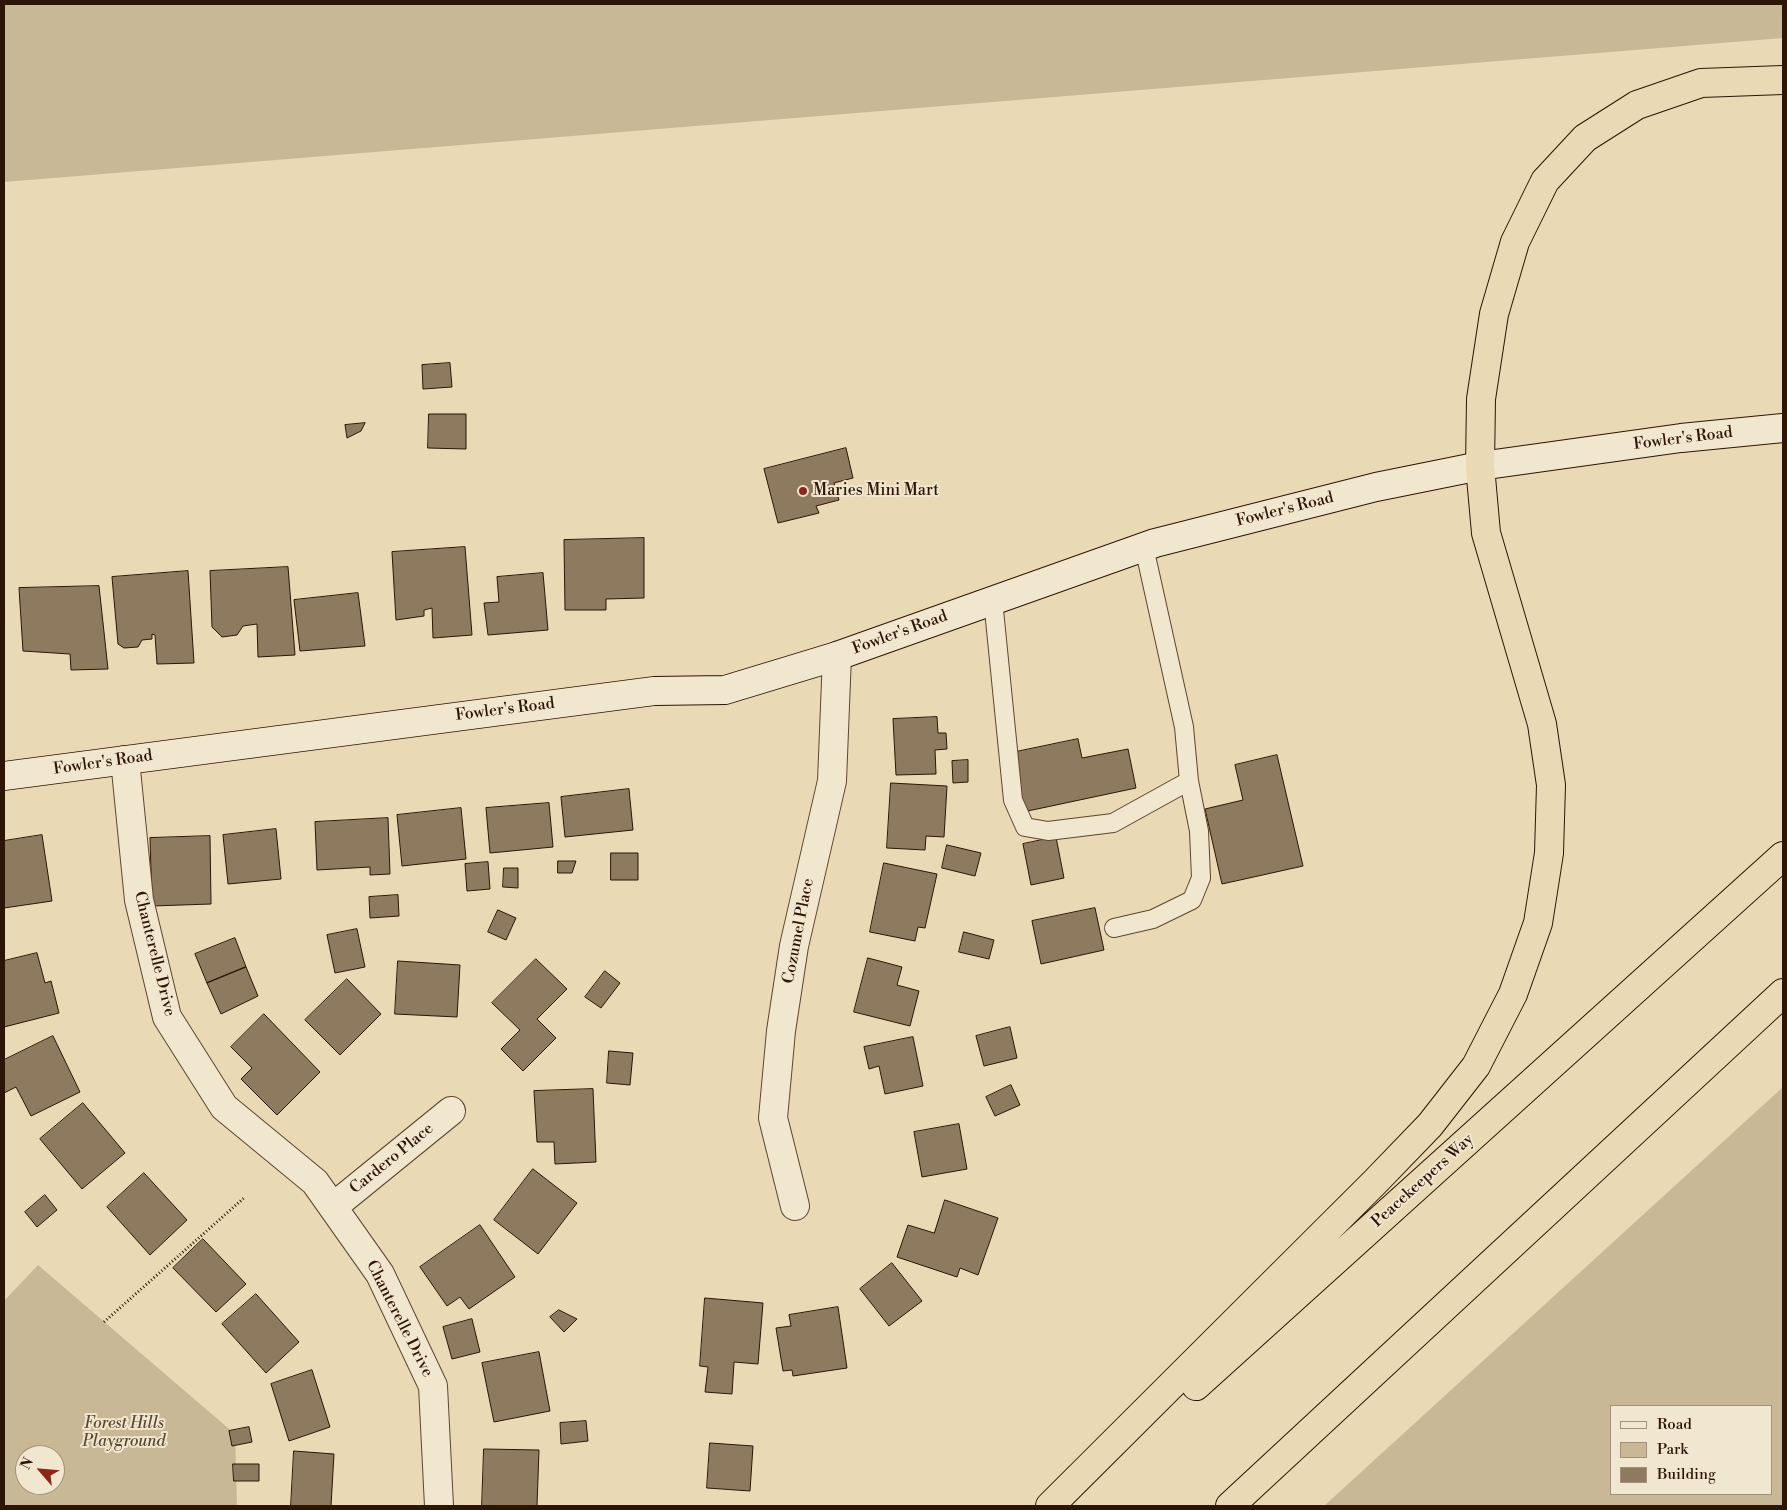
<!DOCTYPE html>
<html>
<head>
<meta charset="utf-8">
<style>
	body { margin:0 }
	#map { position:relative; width:1787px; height:1510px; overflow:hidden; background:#e9d9b4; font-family:"Libre Bodoni",serif }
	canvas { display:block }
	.frame { position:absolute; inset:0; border:5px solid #2c1503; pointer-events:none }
	.legend { position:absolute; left:1610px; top:1405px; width:162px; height:90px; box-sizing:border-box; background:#f1e6ce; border:1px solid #a2927d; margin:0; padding:6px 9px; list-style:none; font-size:15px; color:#2c1503 }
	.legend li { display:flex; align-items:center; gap:10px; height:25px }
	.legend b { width:25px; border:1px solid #a2927d }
	.north { position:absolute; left:15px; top:1445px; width:50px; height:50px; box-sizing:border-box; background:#f1e6ce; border:1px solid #a2927d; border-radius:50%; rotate:297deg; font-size:14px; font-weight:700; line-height:20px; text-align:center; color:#2c1503 }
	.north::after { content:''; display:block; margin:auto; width:18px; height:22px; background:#8f2418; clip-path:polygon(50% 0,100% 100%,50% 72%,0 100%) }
</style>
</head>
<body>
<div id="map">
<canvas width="1787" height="1510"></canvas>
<div class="frame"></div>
<ul class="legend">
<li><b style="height:6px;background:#f1e6ce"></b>Road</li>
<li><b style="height:14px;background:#c9b896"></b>Park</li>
<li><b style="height:14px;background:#8e7b5f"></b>Building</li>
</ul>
<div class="north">N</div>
</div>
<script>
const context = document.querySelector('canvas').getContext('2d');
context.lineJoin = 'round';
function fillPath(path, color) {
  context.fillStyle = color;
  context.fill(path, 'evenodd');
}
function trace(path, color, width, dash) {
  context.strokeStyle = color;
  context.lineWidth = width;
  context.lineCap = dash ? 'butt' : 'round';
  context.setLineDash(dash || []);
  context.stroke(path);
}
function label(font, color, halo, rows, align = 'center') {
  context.font = font + ' "Libre Bodoni",serif';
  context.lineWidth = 4;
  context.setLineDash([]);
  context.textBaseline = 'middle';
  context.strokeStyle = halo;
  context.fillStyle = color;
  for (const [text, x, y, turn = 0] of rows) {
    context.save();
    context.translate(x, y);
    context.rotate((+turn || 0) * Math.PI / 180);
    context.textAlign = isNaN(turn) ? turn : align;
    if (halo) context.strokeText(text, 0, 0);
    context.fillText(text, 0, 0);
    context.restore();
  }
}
fillPath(new Path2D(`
	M4,4H1783V38L4,182Z
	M1783,1087V1506H1324ZM1611,1406H1771V1494H1611Z
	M38,1265L235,1434L237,1506H4V1301ZM25,1455H55V1485H25Z`), '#c9b896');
const building = new Path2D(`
	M450,363L452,387L423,389L422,365Z
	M429,414H466V449L428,448Z
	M365,423L361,431L347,438L345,425Z
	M846,448L853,478L834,483L839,500L816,506L819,513L778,523L764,469Z
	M644,538V598L606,599V610H565L564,540Z
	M465,547L472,635L433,638L432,608L424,610V616L396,620L392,552Z
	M288,567L295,655L258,657L257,624L243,626L237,635L222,637L212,627L210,571Z
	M188,571L194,663L157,664L155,635L152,634V639L142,640L138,647L124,648L118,644L112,577Z
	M543,573L548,630L488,635L484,603L499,602L497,577Z
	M99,586L108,669L71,670L70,654L23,651L19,588Z
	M358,593L365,646L300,651L294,600Z
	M937,717L938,733H946L947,749L935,750L936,774L896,775L893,719Z
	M1078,739L1082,758L1128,749L1136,788L1023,812L1011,753Z
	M1277,755L1303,866L1222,884L1205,809L1243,800L1235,765Z
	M968,760V782L953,783L952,761Z
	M891,783L947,786L944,837L926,836L925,850L887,848Z
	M629,789L633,830L565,837L561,797Z
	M549,803L553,847L490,853L486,808Z
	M461,808L466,859L402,866L397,815Z
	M388,818L390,874L370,875V867L317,870L315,822Z
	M276,829L281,879L228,884L223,835Z
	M42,835L52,901L4,908V841Z
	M210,836L211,904L152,906L150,838Z
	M1056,837L1064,878L1031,885L1023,844Z
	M947,845L981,853L975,876L942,868Z
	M611,853H638V880H611Z
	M558,861H576L572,873H558Z
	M488,862L490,889L467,891L465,864Z
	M884,863L937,874L925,928L918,927L915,941L870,932Z
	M504,868H518V888L503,887Z
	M398,895L399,916L370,918L369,897Z
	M1095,908L1104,950L1041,964L1032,921Z
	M498,910L516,918L506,940L488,932Z
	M357,929L365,967L335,973L327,935Z
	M964,932L994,940L989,959L959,952Z
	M235,938L246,967L207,983L195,954Z
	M37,953L45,983L51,981L59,1013L4,1027V961Z
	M868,958L902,967L897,985L919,991L910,1026L854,1012Z
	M536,959L567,989L537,1019L556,1038L523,1071L501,1049L520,1030L492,1003Z
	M398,961L460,965L457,1017L395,1014Z
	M246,967L258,996L221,1014L207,983Z
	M605,971L620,983L601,1008L585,997Z
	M347,979L381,1014L340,1055L305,1020Z
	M264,1014L320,1072L277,1115L241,1079L252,1068L231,1047Z
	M1010,1027L1017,1058L984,1066L976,1036Z
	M53,1036L80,1092L31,1116L16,1087L4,1093V1060Z
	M913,1037L923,1086L885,1094L879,1066L869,1069L864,1047Z
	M609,1051L633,1053L630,1085L607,1083Z
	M1011,1085L1020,1105L995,1116L986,1097Z
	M593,1089L596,1162L555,1164L554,1142H537L534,1091Z
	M83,1103L125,1153L82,1189L40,1139Z
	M959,1124L967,1169L922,1177L914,1132Z
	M533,1169L577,1203L538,1254L494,1220Z
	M144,1173L187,1220L150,1255L107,1207Z
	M45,1195L57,1210L37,1227L25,1212Z
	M945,1200L998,1218L978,1275L960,1268L957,1277L897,1257L908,1225L934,1233Z
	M480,1225L515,1277L469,1309L460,1297L447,1306L420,1267Z
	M203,1239L246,1284L216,1312L173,1268Z
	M892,1263L922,1301L889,1326L860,1289Z
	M256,1294L299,1342L266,1373L222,1324Z
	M705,1298L763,1303L758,1364L734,1362L732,1394L705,1392L708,1367L700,1366Z
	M838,1307L847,1368L793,1376L792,1370L783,1371L776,1328L791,1326L789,1315Z
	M559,1310L577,1319L564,1332L550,1317Z
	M472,1319L480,1352L452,1359L443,1327Z
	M539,1352L550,1411L494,1422L482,1363Z
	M312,1370L330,1427L289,1441L271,1384Z
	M586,1421L588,1441L561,1444L560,1423Z
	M249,1427L252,1442L232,1446L229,1431Z
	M710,1443L753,1446L750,1491L707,1488Z
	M484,1449L539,1450L537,1506H482Z
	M294,1451L334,1454L331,1506H291Z
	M233,1464H259V1481H234Z`);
fillPath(building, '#8e7b5f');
trace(building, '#2c1503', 1);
const lane = new Path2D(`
	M993,600L1013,800L1025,827L1048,831L1113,823L1189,781L1184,727L1144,547
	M1114,928L1153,919L1192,900L1201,878L1199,831L1189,781`);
const street = new Path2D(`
	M125,760L139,900L167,1017L224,1107L315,1182L380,1274L433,1386L439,1506
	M795,1206L773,1118L781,1031L794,946L832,781L837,656
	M333,1207L451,1111`);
const secondary = new Path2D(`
	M4,776L654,691L725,690L837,656L1155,543L1376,487L1480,466L1681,438L1783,428`);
const highway = new Path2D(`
	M1196,1386L1783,856
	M1050,1506L1375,1182L1430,1125L1476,1066L1513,994L1538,923L1549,853L1551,785L1542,724L1486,533L1480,466L1481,399L1494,314L1515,242L1545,181L1585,138L1637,105L1701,83L1783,80
	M1230,1506L1783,993`);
trace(lane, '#5b462f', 20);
trace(street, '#5b462f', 30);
trace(secondary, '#2c1503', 30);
trace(highway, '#2c1503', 30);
trace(new Path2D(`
	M104,1322L245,1197`), '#2c1503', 3, [1, 2.5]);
trace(lane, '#f1e6ce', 18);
trace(street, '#f1e6ce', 28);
trace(secondary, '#f1e6ce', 28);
trace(highway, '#e9d9b4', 28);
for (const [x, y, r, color] of [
	[803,491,5,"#8f2418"]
]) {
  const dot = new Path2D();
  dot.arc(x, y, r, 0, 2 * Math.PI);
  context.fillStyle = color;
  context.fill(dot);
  trace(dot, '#f1e6ce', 2);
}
label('16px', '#2c1503', '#f1e6ce', [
	["Fowler's Road",1683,439,-7],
	["Fowler's Road",1285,510,-14],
	["Fowler's Road",900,633,-20],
	["Fowler's Road",505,710,-7],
	["Fowler's Road",103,763,-8],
	["Cozumel Place",799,931,-79],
	["Chanterelle Drive",154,954,76],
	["Cardero Place",392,1159,-39],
	["Peacekeepers Way",1423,1181,-42],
	["Chanterelle Drive",399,1319,63]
]);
label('16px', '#2c1503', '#f1e6ce', [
	["Maries Mini Mart",813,491]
], 'left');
label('italic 16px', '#5b462f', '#f1e6ce', [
	["Forest Hills",124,1424],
	["Playground",124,1442]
]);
</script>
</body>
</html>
